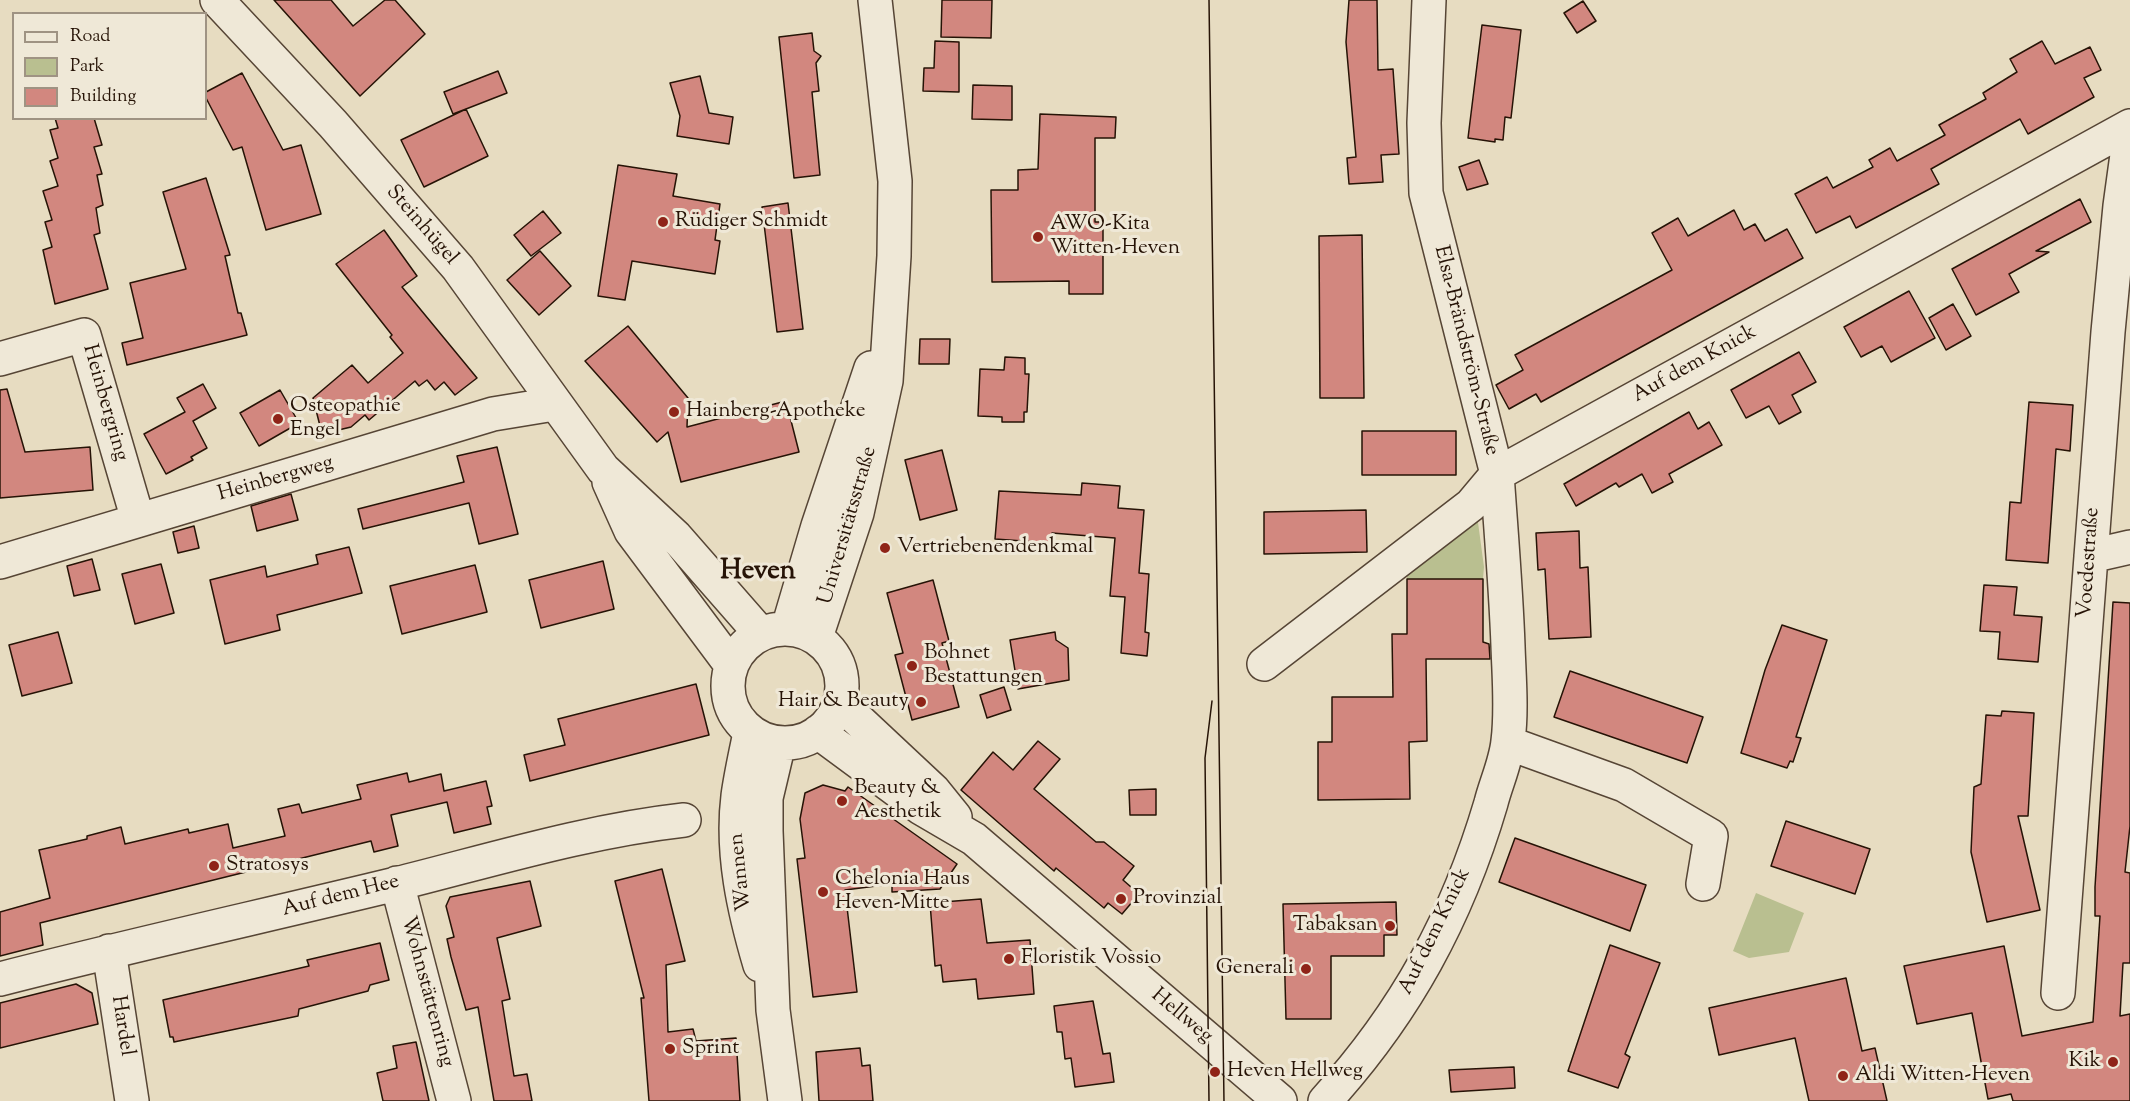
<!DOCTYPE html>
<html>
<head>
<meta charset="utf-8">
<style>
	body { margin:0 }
	#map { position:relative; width:2130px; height:1101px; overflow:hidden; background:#e7dcc1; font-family:"Sorts Mill Goudy",serif }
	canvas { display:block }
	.legend { position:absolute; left:12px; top:12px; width:195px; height:108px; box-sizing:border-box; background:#efe8d7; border:2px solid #9f9383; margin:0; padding:8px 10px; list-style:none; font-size:18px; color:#261306 }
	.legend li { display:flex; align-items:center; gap:12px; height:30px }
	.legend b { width:30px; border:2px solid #9f9383 }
</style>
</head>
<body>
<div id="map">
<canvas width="2130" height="1101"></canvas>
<ul class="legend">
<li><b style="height:8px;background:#efe8d7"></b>Road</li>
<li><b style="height:16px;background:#b9bf90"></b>Park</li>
<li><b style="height:16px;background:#d2877f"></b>Building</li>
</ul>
</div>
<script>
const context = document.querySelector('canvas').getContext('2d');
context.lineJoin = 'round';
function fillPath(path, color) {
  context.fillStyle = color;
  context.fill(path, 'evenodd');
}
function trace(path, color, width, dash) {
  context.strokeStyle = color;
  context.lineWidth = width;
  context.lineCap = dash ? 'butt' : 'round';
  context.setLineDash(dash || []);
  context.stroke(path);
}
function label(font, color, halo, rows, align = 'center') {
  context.font = font + ' "Sorts Mill Goudy",serif';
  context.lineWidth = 6;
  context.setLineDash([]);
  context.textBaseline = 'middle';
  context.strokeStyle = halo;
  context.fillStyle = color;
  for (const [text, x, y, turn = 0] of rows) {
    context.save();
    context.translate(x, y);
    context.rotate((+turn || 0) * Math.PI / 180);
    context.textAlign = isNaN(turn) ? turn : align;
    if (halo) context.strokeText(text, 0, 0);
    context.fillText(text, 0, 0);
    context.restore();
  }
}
fillPath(new Path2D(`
	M1477,515L1484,567L1483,579H1407L1406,568Z
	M1756,893L1804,913L1789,952L1749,958L1733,951Z`), '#b9bf90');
const building = new Path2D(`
	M274,0H331L353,26L385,0H395L425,34L360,96Z
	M942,0H992L991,38L941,37Z
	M1349,0H1377L1378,70L1393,69L1399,154L1381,155L1383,182L1349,184L1347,158L1356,157L1346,42Z
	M1583,1L1596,21L1577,33L1564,13Z
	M1482,25L1521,30L1511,118L1505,117L1503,140L1495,139V142L1468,138Z
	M812,33L814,51L821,56L816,63L819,91L812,92L820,175L794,178L779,37Z
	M935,41L959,42V92L923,91L924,68H934Z
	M2042,41L2055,64L2090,47L2101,70L2084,78L2094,97L2028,134L2020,119L1931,169L1939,184L1856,228L1850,216L1816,233L1795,194L1827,177L1833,188L1873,167L1869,160L1890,148L1897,161L1945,135L1939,125L1986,99L1983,93L2017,72L2010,59Z
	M498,71L507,93L466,109L488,156L424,187L401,140L466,109L453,114L444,92Z
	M242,73L283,150L301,145L321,214L266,230L242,147L233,150L206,98V92Z
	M700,76L709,113L733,117L729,144L677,136L680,116L670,83Z
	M973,85L1012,86V120L972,119Z
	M1040,114L1116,117L1115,138H1095V222H1103V294H1069V281L992,282L991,190H1018V170L1038,169Z
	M55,118H94L102,145L94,147L102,174L97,175L103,205L96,208L100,233L94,235L108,289L55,304L43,250L52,247L45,222L52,220L43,191L58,186L50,161L58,158L50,130L58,128Z
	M1479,160L1488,184L1467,190L1459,167Z
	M618,165L677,174L673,196L720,204L715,240L720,241L715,274L632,261L625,300L598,296Z
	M206,178L230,255L225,256L238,313H241L247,335L127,365L122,343L143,338L130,283L186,269L163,192Z
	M2080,199L2091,222L2036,251L2049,252L2009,274L2019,292L1976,315L1952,269Z
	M788,203L803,329L777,332L762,207Z
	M1734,210L1744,230L1755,224L1765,241L1787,229L1803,258L1541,402L1536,394L1509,409L1496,385L1523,370L1515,355L1672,270L1652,233L1678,218L1688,236Z
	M543,211L561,233L531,256L514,235Z
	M384,230L417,276L402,287L477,378L455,395L444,382L435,390L427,380L419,386L415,381L369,420L365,415L351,427L322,434L313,398L352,365L368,383L403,353L390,337L392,335L336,264Z
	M1362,235L1364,398H1320L1319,236Z
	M540,251L571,286L539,315L507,280Z
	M1909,291L1935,338L1891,362L1882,346L1861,357L1844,327Z
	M1953,304L1971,336L1946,350L1929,318Z
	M628,326L688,398L687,427L786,401L799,452L681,482L668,432L657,442L585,361Z
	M920,339H950L949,364H919Z
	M1799,352L1816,382L1792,395L1801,412L1779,424L1769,406L1746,418L1731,390Z
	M1005,357L1025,358V374H1029L1027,412H1024V422H1002V417L978,416L980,369L1004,370Z
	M203,384L216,408L193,421L207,448L191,457L193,460L166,474L144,434L185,412L177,398Z
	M7,389L25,452L90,447L93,490L0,498V390Z
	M280,390L299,423L259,446L240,413Z
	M2029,402L2073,405L2070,451L2056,449L2048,563L2006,560L2010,502L2021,503Z
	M1689,412L1698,429L1709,422L1722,445L1669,474L1673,482L1652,493L1642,474L1619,487L1616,483L1576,506L1564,484Z
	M1362,431H1456V475H1362Z
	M497,447L518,534L479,544L469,503L363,529L358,509L464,482L457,456Z
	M942,450L957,510L920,520L905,460Z
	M1082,483L1120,486L1118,508L1144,510L1139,573L1149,574L1145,632L1149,633L1147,656L1121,653L1125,597L1110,596L1115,538L1052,533L1051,543L995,539L999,491L1081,495Z
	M291,494L298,520L257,531L251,506Z
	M1366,510L1367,552L1264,554V512Z
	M194,526L199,548L178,553L173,532Z
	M1579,531L1580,568L1588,567L1591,637L1549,639L1545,569L1538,570L1536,533Z
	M349,547L362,593L277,615L280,630L225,644L210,580L265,566L267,577L318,564L316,555Z
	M92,559L100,590L74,596L67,566Z
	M603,561L614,609L541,628L529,580Z
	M161,564L174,613L135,624L122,574Z
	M475,565L487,612L402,634L390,586Z
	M1407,579H1483V642L1489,644L1490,659H1426L1427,741L1409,742L1410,799L1318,800V742H1332V697H1393L1392,634H1407Z
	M933,580L949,641L942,643L959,707L912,720L895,655L903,653L887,593Z
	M1984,585L2017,587L2014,615L2042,617L2038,662L1998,659L2000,632L1980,631Z
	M2113,602L2130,603V826L2125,872L2130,873V963H2123L2120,1016L2130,1014V1101H2013L2011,1094L1988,1099L1972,1013L1917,1024L1904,966L2004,946L2022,1036L2093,1022L2100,916H2095V887Z
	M1782,625L1827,640L1796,737L1801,738L1793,762L1790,761L1787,768L1741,753L1765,670Z
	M58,632L72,683L22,696L9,645Z
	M1055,632L1056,640L1068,648L1069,680L1018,689L1010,640Z
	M1570,671L1703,717L1687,763L1554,717Z
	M696,684L709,735L530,781L524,755L565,745L558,719Z
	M1004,687L1011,710L987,718L980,695Z
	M2002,711L2034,713L2028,816H2018L2040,910L1987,922L1971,852L1974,787L1981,784L1986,715L2001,716Z
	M1038,741L1060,759L1034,789L1096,842H1104L1134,866L1123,880L1139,894L1122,914L1108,903L1104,908L1056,868L1054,871L961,790L993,752L1013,770Z
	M407,773L409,782L441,774L444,791L486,781L492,806L487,807L491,824L454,833L447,802L391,815L398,846L374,852L371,841L40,923L43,945L0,956V912L50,898L39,850L87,839V836L121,827L125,844L188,829L189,833L228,824L233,848L285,836L278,809L299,804L302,813L361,799L357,785Z
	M823,785L845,791L848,787L957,864L940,889L892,892V884L845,890L857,992L813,997L797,859L805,858L800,819L805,793Z
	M1156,789V815H1130L1129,790Z
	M1786,821L1870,849L1855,894L1771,866Z
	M1515,838L1646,885L1630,931L1499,882Z
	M662,869L685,961L666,965L668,1032L693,1029L696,1041L736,1038L740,1101H649L641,998H644L615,881Z
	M530,881L541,926L497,938L510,999L502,1001L514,1076L527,1074L532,1101H494L478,1007L466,1010L451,957L447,939L454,937L446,906L450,897Z
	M981,899L987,943L1030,940L1034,994L978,999L976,979L943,982L941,965L935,966L930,903Z
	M1396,902L1397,935H1384V956H1331V1019H1286L1283,904Z
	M380,943L389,980L370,985L368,991L299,1009L298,1016L174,1042L173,1037H170L163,1000L309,966L307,960Z
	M1610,945L1660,963L1625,1054L1630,1057L1618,1088L1568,1071Z
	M1846,978L1862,1051L1875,1048L1887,1101H1809L1795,1038L1719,1055L1709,1008Z
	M76,984L92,993L98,1024L0,1048V1003Z
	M1093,1001L1103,1054L1110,1053L1114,1082L1075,1087L1071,1058L1065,1059L1062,1032H1057L1054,1006Z
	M416,1042L429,1101H383L377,1073L397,1068L393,1046Z
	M860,1048L862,1066L870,1065L873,1101H819L816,1052Z
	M1514,1067L1515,1088L1451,1092L1449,1070Z`);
fillPath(building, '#d2877f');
trace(building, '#261306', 1.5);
const minor = new Path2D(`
	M217,0L333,124L458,268L603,469L676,537L760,633
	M0,359L84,335L138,520
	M609,482L631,531L731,665
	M2091,556L2130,547
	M0,562L493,414L554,404
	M788,628L818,526L871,368
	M728 686a57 57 0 1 1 114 0a57 57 0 1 1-114 0Z
	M816,637L857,513L886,381L894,256L895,181L875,0
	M1264,664L1471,505L1497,474L1426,193L1424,123L1429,0
	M840,703L934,791L955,817
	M750,732C746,753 741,774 738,796C731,853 744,911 760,965
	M818,732L921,808L974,839L1280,1101
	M779,743L766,798V831L773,1010L785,1101
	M1508,743L1624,785L1711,836L1703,884
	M397,883L454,1101
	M109,951L132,1101
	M0,979C132,945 264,916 396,884C492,860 586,831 684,820
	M2058,993L2108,332L2120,206L2130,133
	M1325,1101C1406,1012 1457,918 1491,803C1496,783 1506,762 1508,741C1512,710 1509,677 1508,646C1506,589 1501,532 1497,474L2130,126`);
trace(minor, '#564535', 36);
trace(minor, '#efe8d7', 33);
trace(new Path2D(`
	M1209,0L1224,1101
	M1209,1101L1205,758L1212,701`), '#261306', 1.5);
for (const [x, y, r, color] of [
	[663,222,6,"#8f2418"],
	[1038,237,6,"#8f2418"],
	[674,412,6,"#8f2418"],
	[278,419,6,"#8f2418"],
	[885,548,6,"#8f2418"],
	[912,666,6,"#8f2418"],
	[921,702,6,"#8f2418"],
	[842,801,6,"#8f2418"],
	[214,866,6,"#8f2418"],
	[823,892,6,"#8f2418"],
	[1121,899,6,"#8f2418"],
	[1390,926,6,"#8f2418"],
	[1009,959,6,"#8f2418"],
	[1306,969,6,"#8f2418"],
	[670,1049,6,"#8f2418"],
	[2113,1062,6,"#8f2418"],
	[1215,1072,6,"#8f2418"],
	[1843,1076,6,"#8f2418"]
]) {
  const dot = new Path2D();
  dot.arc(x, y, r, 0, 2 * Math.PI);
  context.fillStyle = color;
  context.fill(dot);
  trace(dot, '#efe8d7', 2);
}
label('21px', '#261306', '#efe8d7', [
	["Rüdiger Schmidt",675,222],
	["AWO-Kita",1050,225],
	["Witten-Heven",1050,249],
	["Osteopathie",290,407],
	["Engel",290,431],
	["Hainberg-Apotheke",686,412],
	["Vertriebenendenkmal",897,548],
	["Bohnet",924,654],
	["Bestattungen",924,678],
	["Hair & Beauty",909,702,"right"],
	["Beauty &",854,789],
	["Aesthetik",854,813],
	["Stratosys",226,866],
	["Chelonia Haus",835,880],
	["Heven-Mitte",835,904],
	["Provinzial",1133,899],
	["Tabaksan",1378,926,"right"],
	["Floristik Vossio",1021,959],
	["Generali",1294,969,"right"],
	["Sprint",682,1049],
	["Kik",2101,1062,"right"],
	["Heven Hellweg",1227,1072],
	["Aldi Witten-Heven",1855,1076]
], 'left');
label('21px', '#261306', '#efe8d7', [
	["Steinhügel",421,226,49],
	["Elsa-Brändström-Straße",1465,351,76],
	["Auf dem Knick",1695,365,-29],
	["Heinbergring",104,403,74],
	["Heinbergweg",276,480,-16],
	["Universitätsstraße",849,526,-74],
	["Voedestraße",2090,563,-86],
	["Wannen",742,872,-96],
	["Auf dem Hee",341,897,-14],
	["Auf dem Knick",1436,932,-64],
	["Wohnstättenring",426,992,75],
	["Hellweg",1181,1017,40],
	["Hardel",121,1026,81]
]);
label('bold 27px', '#261306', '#efe8d7', [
	["Heven",758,573]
]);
</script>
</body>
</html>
